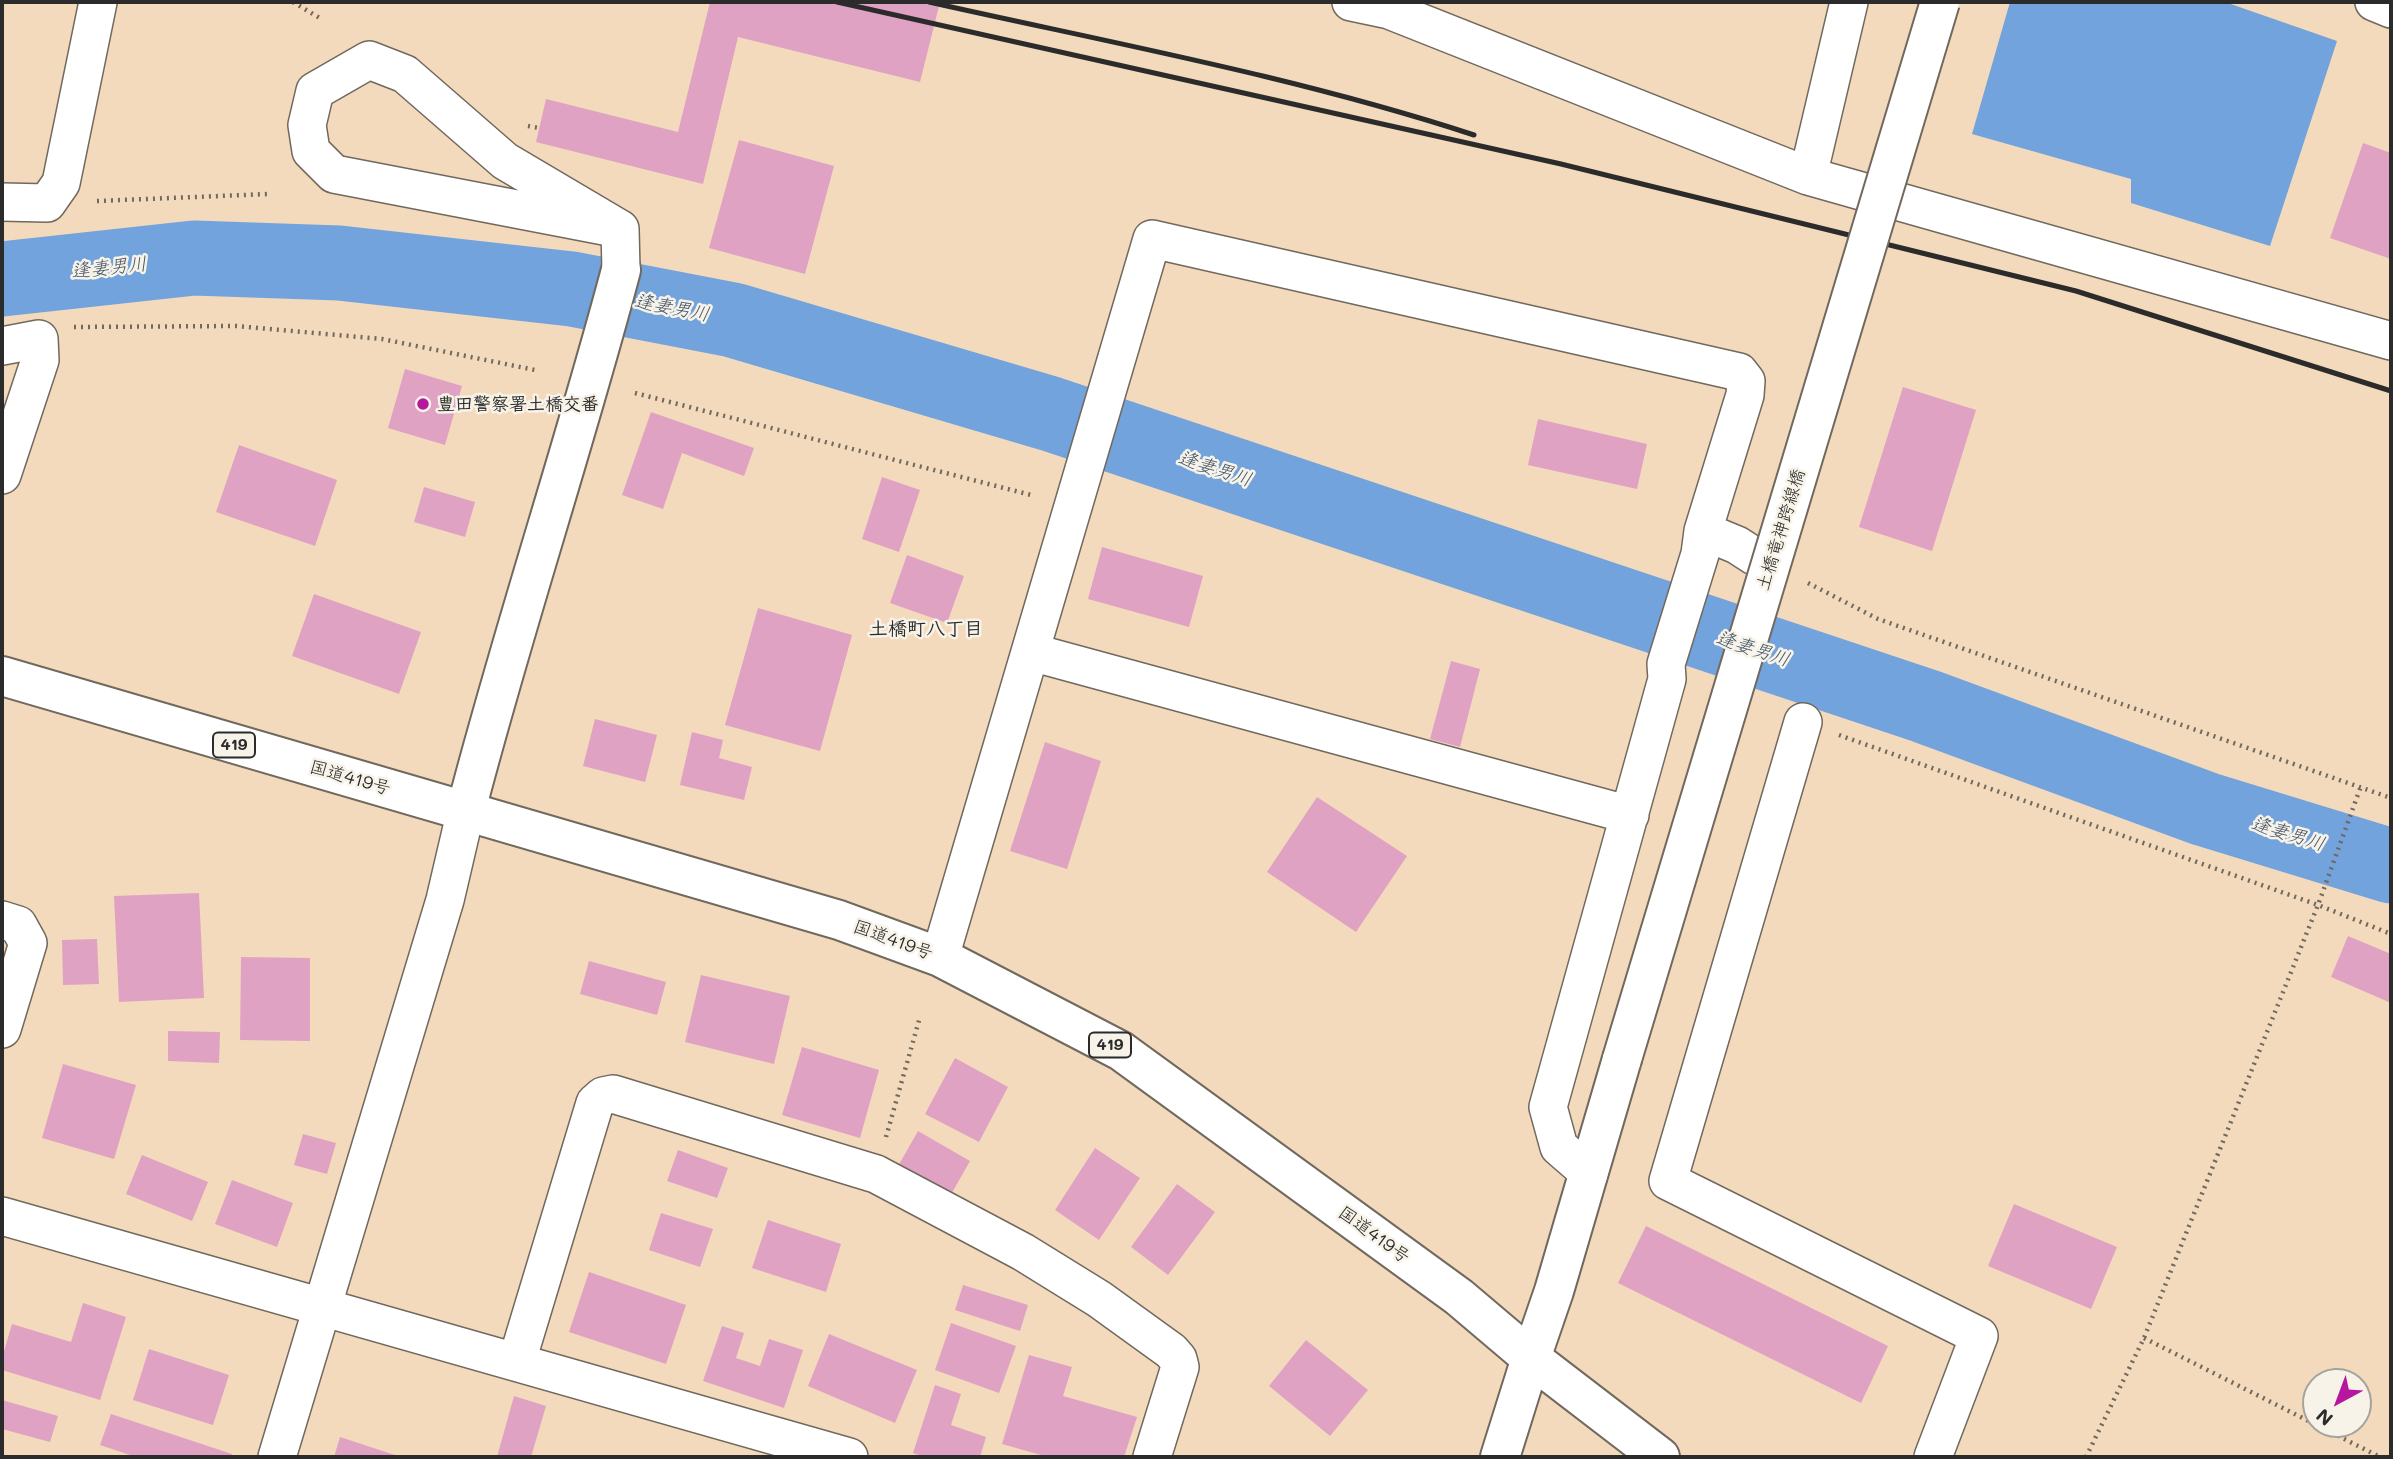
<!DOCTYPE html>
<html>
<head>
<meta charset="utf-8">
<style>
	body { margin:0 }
	#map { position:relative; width:2393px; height:1459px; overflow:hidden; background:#f3dabc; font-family:Mali,sans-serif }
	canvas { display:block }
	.frame { position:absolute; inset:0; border:4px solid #2b2b2b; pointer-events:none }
	.north { position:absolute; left:2302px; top:1368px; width:70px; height:70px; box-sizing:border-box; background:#f7f3e8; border:2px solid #a5a39c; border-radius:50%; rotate:221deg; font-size:19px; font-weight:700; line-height:28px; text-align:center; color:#2b2b2b }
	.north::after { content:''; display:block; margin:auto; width:24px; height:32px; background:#b5179e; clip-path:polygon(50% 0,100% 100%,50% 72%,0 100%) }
</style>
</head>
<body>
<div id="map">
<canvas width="2393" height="1459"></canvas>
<div class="frame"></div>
<div class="north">N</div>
</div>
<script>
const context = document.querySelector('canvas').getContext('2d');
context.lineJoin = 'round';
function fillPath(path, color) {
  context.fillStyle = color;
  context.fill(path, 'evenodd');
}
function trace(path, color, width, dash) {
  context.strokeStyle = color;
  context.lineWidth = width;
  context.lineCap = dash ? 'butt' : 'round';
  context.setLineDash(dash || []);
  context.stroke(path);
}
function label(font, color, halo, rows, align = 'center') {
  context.font = font + ' Mali,"Klee One",sans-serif';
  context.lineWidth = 5;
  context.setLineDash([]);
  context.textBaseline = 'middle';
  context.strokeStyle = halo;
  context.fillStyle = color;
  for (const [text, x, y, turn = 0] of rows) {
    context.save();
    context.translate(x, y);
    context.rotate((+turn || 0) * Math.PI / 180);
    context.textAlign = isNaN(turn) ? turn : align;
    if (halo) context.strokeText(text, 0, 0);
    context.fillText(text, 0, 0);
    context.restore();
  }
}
fillPath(new Path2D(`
	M2010,2H2225L2337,41L2270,246L2131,203V179L1972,134Z`), '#72a3dd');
trace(new Path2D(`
	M2,279L194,258L339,263L572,289L733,320L1051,414L1925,706L2205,809L2391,866`), '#72a3dd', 75);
fillPath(new Path2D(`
	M710,2H940L920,82L738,37L703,184L536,142L546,99L678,132Z
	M739,140L834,166L805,274L709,248Z
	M2363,143L2391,153V259L2330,238Z
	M405,369L462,386L445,445L388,428Z
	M1903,387L1976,410L1932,551L1859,527Z
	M651,412L754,448L744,476L682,453L663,509L622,495Z
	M1538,419L1647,444L1637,489L1528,465Z
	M239,445L337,480L315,546L216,512Z
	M882,477L920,490L899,552L862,539Z
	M424,487L475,502L465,537L414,522Z
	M1102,547L1203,576L1189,627L1088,599Z
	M907,555L964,576L947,623L890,603Z
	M314,594L421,632L399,694L292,656Z
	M758,608L852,635L820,751L725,725Z
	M1451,661L1480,669L1460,747L1430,739Z
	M595,719L657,735L645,782L583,766Z
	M692,732L723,740L719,758L752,767L744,800L680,785Z
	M1045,742L1101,761L1067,869L1010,851Z
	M1317,797L1407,856L1356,932L1267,872Z
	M199,893L204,998L119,1002L114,896Z
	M2348,936L2391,954V1003L2331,977Z
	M97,939L99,984L63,985L62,940Z
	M241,957L310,958V1041L240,1040Z
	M589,961L666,982L657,1015L580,994Z
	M701,975L790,996L774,1064L685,1042Z
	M168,1031L220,1032L219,1063L168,1061Z
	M802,1047L879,1070L860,1138L782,1115Z
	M955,1058L1008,1087L979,1142L925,1114Z
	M63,1064L136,1085L114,1159L42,1138Z
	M918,1131L970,1161L949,1198L897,1168Z
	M303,1134L336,1143L327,1174L294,1165Z
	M1095,1148L1140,1178L1099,1240L1055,1210Z
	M678,1150L728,1168L717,1198L667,1181Z
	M142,1155L208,1182L192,1221L126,1194Z
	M232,1180L293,1203L277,1247L215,1224Z
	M1177,1184L1215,1212L1168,1275L1131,1247Z
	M2014,1204L2117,1247L2091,1309L1988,1266Z
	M661,1213L713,1229L700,1267L649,1250Z
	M768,1220L841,1244L826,1292L752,1268Z
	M1646,1226L1888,1346L1861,1403L1618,1283Z
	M589,1272L686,1305L666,1364L569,1332Z
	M963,1285L1028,1305L1020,1331L955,1310Z
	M83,1303L126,1317L100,1400L2,1370V1358L12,1324L71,1342Z
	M951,1323L1016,1346L999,1393L935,1370Z
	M722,1326L744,1333L736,1358L760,1366L769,1339L803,1350L784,1408L703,1381Z
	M829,1334L917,1370L895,1423L808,1386Z
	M1306,1340L1368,1390L1330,1436L1269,1386Z
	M149,1349L229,1375L213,1425L133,1400Z
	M1029,1355L1072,1367L1063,1396L1137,1417L1124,1457H1048L1002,1444Z
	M935,1385L961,1394L951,1425L986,1437L980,1457H925L913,1453Z
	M514,1396L546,1406L531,1457H497Z
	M2,1400L58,1416L50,1442L2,1429Z
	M111,1414L232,1454L231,1457H136L100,1445Z
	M340,1437L401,1457H334Z`), '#e0a2c3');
const street = new Path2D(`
	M1351,2L1389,10L1808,176L2391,341
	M2374,2L2391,9
	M1808,176L1849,2
	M2,202L47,203L61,183L98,2
	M620,229L505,161L405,74L369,60L315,91L307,125L311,151L334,174L620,229L621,270
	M2,346L39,339L40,360L2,475
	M1031,652L1630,815
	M1803,722L1668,1181L1979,1336L1933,1457
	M2,920L18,925L28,943L2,1029
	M940,957L1152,239L1739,372L1746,381L1745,395L1703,531L1737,545L1754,556
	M1589,1173L1559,1147L1548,1107L1667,679L1666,664L1700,554L1703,531
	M2,1216C284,1297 567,1375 849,1457
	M517,1361L595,1103L603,1096L613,1094L876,1174L1023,1252L1099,1299L1171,1351L1178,1359L1180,1367L1152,1457
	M277,1457L445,900L466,810`);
const secondary = new Path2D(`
	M466,810C513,629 573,451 621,270
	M1500,1457L1531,1358L1554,1291L1622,1059`);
const highway = new Path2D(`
	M2,676L839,920L940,957L1121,1051L1459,1297L1531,1358L1660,1457`);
trace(street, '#71685e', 40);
trace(secondary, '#71685e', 42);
trace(highway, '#71685e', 42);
trace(new Path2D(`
	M293,2L323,20
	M528,126L539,128
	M97,201L268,194
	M74,327L236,326L382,339L535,370
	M635,393L1035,496
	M1808,583L1878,619L2391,798
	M1839,735L2318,905L2391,934
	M886,1137L920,1017
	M2144,1338L2380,1457
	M2086,1457L2144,1338L2318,905L2361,786`), '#71685e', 4.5, [2, 5]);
trace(street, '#fff', 37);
trace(secondary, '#fff', 38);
trace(highway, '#fff', 38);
trace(new Path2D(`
	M837,2L1561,164L2076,291L2391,391
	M929,2C1112,43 1297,77 1474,135`), '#2b2b2b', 5);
const secondaryBridge = new Path2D(`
	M1622,1059L1940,2`);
trace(secondaryBridge, '#71685e', 42, []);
trace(secondaryBridge, '#fff', 38);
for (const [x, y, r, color] of [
	[423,404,7,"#b5179e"]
]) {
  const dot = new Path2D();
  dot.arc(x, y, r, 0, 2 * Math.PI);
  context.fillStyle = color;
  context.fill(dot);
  trace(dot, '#f7f3e8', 2.5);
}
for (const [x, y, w] of [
	[234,745,42],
	[1110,1045,42]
]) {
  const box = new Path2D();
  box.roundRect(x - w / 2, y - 12.5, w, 25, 5);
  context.fillStyle = '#f7f3e8';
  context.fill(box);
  trace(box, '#2b2b2b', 2);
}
label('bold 16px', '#2b2b2b', null, [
	["419",234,745],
	["419",1110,1045]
]);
label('bold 18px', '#2b2b2b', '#f7f3e8', [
	["豊田警察署土橋交番",437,404]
], 'left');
label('18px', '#2b2b2b', '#f7f3e8', [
	["土橋竜神跨線橋",1781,530,-73],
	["国道419号",350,778,16],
	["国道419号",893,940,20],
	["国道419号",1374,1235,36]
]);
label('italic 19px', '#445569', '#f7f3e8', [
	["逢妻男川",109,268,-6],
	["逢妻男川",672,308,11],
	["逢妻男川",1215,469,18],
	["逢妻男川",1753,649,18],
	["逢妻男川",2288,834,17]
]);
label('bold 19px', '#2b2b2b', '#f7f3e8', [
	["土橋町八丁目",926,629]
]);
</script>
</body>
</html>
